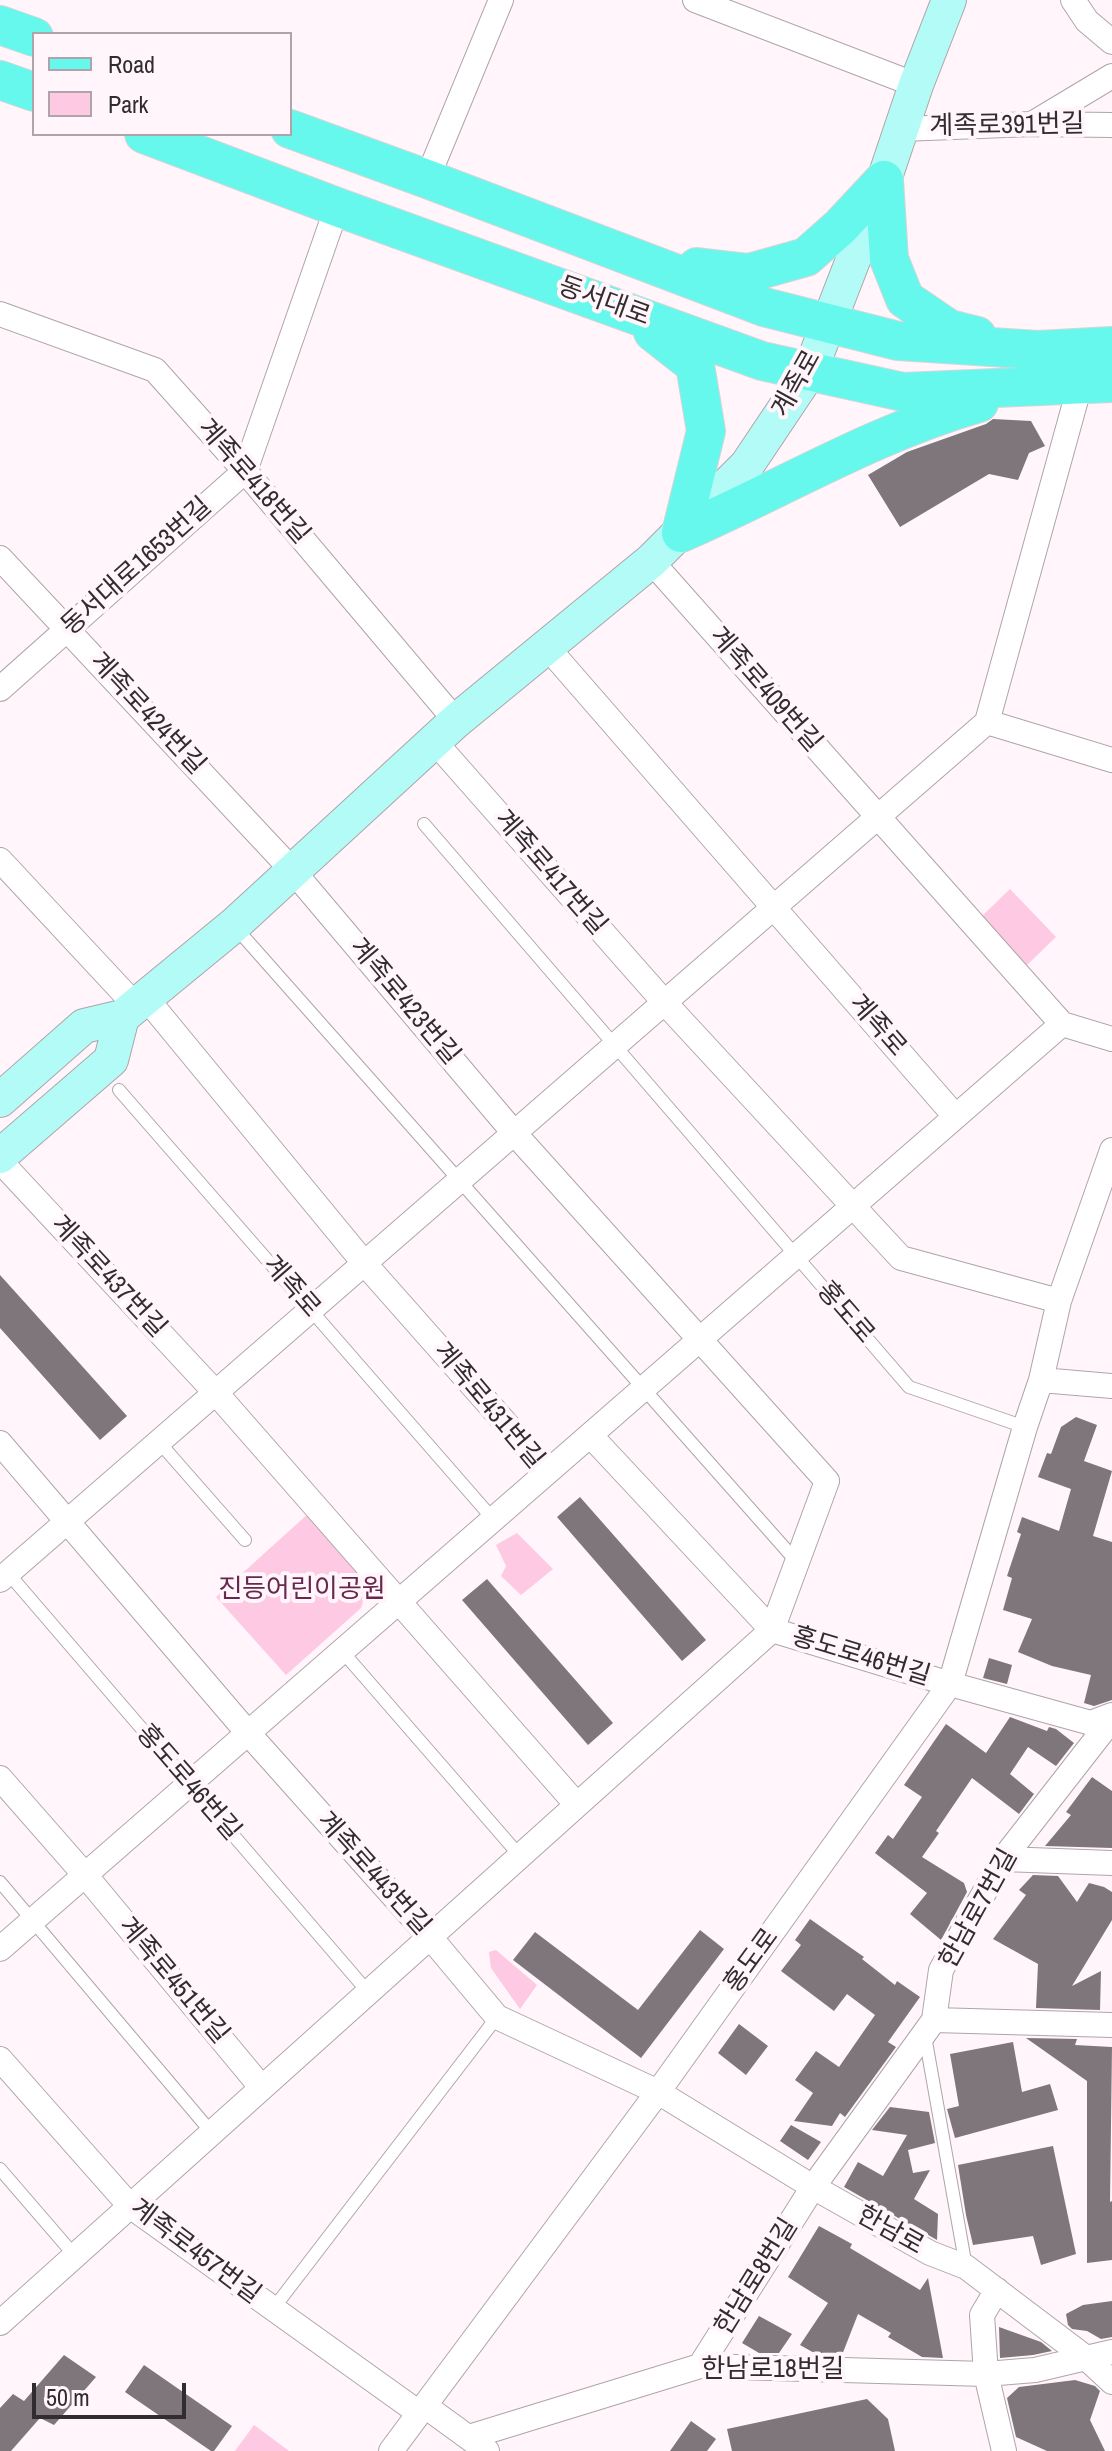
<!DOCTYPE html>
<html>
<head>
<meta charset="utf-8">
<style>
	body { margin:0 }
	#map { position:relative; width:1112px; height:2451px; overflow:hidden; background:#fff5fa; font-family:"Archivo Narrow",sans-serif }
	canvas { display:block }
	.legend { position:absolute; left:32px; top:32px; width:260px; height:104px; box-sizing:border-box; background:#fff5fa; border:2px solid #ada5a9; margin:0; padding:10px 14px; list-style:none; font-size:24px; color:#312d2f }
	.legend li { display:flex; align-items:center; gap:16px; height:40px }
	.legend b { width:40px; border:2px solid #ada5a9 }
	.scale { position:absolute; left:32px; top:2383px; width:154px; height:36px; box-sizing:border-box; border:4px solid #312d2f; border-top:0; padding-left:10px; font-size:24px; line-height:28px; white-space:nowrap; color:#312d2f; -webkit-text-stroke:6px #fff5fa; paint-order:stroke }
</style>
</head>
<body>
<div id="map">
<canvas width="1112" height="2451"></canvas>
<ul class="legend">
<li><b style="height:10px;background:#66f8ec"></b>Road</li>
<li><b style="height:22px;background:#fdc9e3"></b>Park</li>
</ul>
<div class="scale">50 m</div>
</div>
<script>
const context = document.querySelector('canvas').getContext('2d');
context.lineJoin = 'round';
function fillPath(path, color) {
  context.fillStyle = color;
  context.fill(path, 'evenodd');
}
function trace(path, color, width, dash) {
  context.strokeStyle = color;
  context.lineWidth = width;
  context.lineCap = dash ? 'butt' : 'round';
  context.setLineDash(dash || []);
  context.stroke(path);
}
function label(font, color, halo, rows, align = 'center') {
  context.font = font + ' "Archivo Narrow","Noto Sans KR",sans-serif';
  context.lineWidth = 8;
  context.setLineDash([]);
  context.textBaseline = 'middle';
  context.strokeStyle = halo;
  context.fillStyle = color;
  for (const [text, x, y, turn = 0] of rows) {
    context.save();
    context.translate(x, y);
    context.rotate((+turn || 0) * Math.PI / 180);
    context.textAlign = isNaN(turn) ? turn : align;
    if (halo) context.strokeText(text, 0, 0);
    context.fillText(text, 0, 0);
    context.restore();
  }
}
fillPath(new Path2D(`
	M1010,889L1056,937L1027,965L981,917Z
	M309,1513L370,1582L361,1608L286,1675L216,1597Z
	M517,1533L553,1569L521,1595L501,1576L506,1566L496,1545Z
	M496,1950L537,1985L520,2009L491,1968L489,1952Z
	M254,2425L289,2451H235Z`), '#fdc9e3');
fillPath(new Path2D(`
	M993,419L1031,421L1045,446L1029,453L1018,480L989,474L900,527L868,475L907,452L986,424Z
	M0,1275L127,1416L100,1440L0,1328Z
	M1076,1417L1097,1425L1084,1461L1112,1471L1093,1536L1112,1542V1700L1094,1706L1084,1703L1091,1675L1052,1666L1018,1652L1032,1619L1003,1610L1012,1578L1007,1576L1021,1534L1017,1532L1022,1517L1059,1531L1071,1489L1038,1477L1047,1453L1051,1454L1061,1427Z
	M580,1497L706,1640L682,1661L557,1517Z
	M487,1579L613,1723L588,1745L462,1600Z
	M989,1658L1012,1665L1007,1684L983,1678Z
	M1010,1717L1047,1731L1049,1727L1056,1729L1074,1743L1056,1766L1028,1747L1010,1774L1034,1794L1019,1814L972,1778L936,1831L939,1833L922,1857L964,1883L967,1892L941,1940L910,1914L927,1893L875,1853L888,1835L893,1839L922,1797L904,1785L946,1724L986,1753Z
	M1092,1777L1112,1791V1848L1045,1846L1071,1815L1066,1812Z
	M1033,1875L1058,1876L1077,1902L1089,1883L1104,1887L1112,1892V1920L1072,1986L1101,1971L1100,2010L1036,2008L1038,1964L993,1939L1026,1895L1019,1890Z
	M810,1919L864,1957L862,1959L895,1985L897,1981L920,1997L888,2042L896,2047L845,2117L840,2113L832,2126L794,2121L813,2093L795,2080L816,2051L839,2067L875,2015L847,1994L834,2011L781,1971L801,1945L795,1940Z
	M700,1930L724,1949L641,2058L513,1960L535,1932L638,2010Z
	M739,2024L768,2046L746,2075L718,2053Z
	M1026,2038L1077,2039L1075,2045L1112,2047L1110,2202L1112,2201V2260L1087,2263V2081Z
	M1013,2042L1022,2092L1050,2084L1058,2110L955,2138L947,2109L959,2106L950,2054Z
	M890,2107L929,2112L935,2143L908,2150L913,2173L930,2170L914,2199L938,2214L937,2240L844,2187L858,2162L883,2176L907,2135L872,2130Z
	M791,2125L821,2142L808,2160L780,2141Z
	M1053,2146L1076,2254L1041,2265L1033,2236L973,2245L966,2215L958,2165Z
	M819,2226L852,2244L850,2248L920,2290L928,2278L943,2358L922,2357L888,2337L891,2333L858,2314L842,2355L816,2354L800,2345L828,2303L788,2277Z
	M1112,2301V2337L1101,2339L1087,2331L1072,2329L1068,2325L1066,2314L1083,2305Z
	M759,2316L792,2334L779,2353H759L742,2343Z
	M999,2327L1041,2342L1052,2351L1033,2355L1000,2358Z
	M64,2355L96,2377L54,2425L40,2418L11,2451H0V2408L13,2394L24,2401Z
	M144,2365L232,2426L214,2451H211L125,2392Z
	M1075,2380L1095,2386L1100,2391L1090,2420L1105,2451H1047L1016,2437L1007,2398L1019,2387Z
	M867,2399L888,2419L895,2451H732L727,2429Z
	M691,2421L716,2439L707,2451H670Z`), '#7e767a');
const service = new Path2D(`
	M424,824L909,1387L1025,1427
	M236,928L797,1562
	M119,1090L493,1519
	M159,1442L245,1540
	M8,1573L368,1992
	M342,1651L520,1856
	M0,1882L212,2133
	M925,2036L966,2267
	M0,2169L75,2256
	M273,2309L497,2017`);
const minor = new Path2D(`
	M695,0L916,85
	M1073,0L1087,21L1112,42
	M1032,124L1112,76
	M901,129L1032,124L1112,125
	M427,179L501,0
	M0,314L155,370L245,471L456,721
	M0,558L293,871L515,1134L827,1481L772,1630L0,2323
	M651,561L1062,1024L1112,1039
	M547,647L955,1116
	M0,689L245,471L337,207
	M987,722L1112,760
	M435,742L665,1003L901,1258L1059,1301
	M0,860L136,1006
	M146,998L365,1264L548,1471
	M0,1161L216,1393L577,1805
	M1041,1380L1112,1386
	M590,1435L772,1630L950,1684L1091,1723L1112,1715
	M0,1443L248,1733L430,1937L497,2017L658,2092L813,2187L930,2253L966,2267L1085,2357L1112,2382
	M0,1580L987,722L1080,385
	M0,1778L85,1875L262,2088
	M1003,1859L1112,1863
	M0,1949L1062,1024
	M934,2020L1112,2025
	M0,2059L130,2206L419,2413
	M997,2290L982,2315L986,2374L1004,2451
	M700,2366L813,2187L934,2020L941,1970L1003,1859L1112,1719
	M425,2406L487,2451
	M469,2437L700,2366L986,2374L1035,2370L1112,2352
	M391,2451L658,2092L950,1684L1025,1427L1041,1380L1059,1301L1112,1150`);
const secondary = new Path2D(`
	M0,1100L84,1026L122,1017L234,925L456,721L651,561L747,465L810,371L884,180L916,85L949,0
	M0,1156L111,1060L122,1017`);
const primary = new Path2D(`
	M0,25L34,37
	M0,80L34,92
	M290,129L427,179L764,307L898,341L1038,350L1112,346
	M144,134L337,207L762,361L903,392L1112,383
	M884,180L889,259L905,299L949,329L977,336
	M697,267L749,273L806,257L840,227L884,180
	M653,332L695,365L706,431L681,533
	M681,533C780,490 874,433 979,403`);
trace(service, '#aea5a9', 14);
trace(minor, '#aea5a9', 26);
trace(secondary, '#aea5a9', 36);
trace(primary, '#d6d5d5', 40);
trace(service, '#fff', 12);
trace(minor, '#fff', 24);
trace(secondary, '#b2fbf6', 34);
trace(primary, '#66f8ec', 38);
label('26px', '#312d2f', '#fff5fa', [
	["계족로391번길",1007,126,-1],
	["동서대로",604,302,20],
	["계족로",797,384,-61],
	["계족로418번길",253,482,49],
	["동서대로1653번길",137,567,-42],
	["계족로409번길",765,690,49],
	["계족로424번길",147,714,47],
	["계족로417번길",550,873,49],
	["계족로423번길",404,1002,50],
	["계족로",877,1026,49],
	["계족로437번길",108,1277,47],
	["계족로",291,1287,49],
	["홍도로",845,1313,49],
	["계족로431번길",488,1406,50],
	["홍도로46번길",861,1657,17],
	["홍도로46번길",188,1783,49],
	["계족로443번길",373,1874,48],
	["한남로7번길",979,1909,-61],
	["홍도로",752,1961,-54],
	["계족로451번길",173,1981,50],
	["한남로",890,2231,29],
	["계족로457번길",195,2252,37],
	["한남로8번길",757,2277,-58],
	["한남로18번길",773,2370]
]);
label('26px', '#66284d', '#fff5fa', [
	["진등어린이공원",302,1590]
]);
</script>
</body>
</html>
